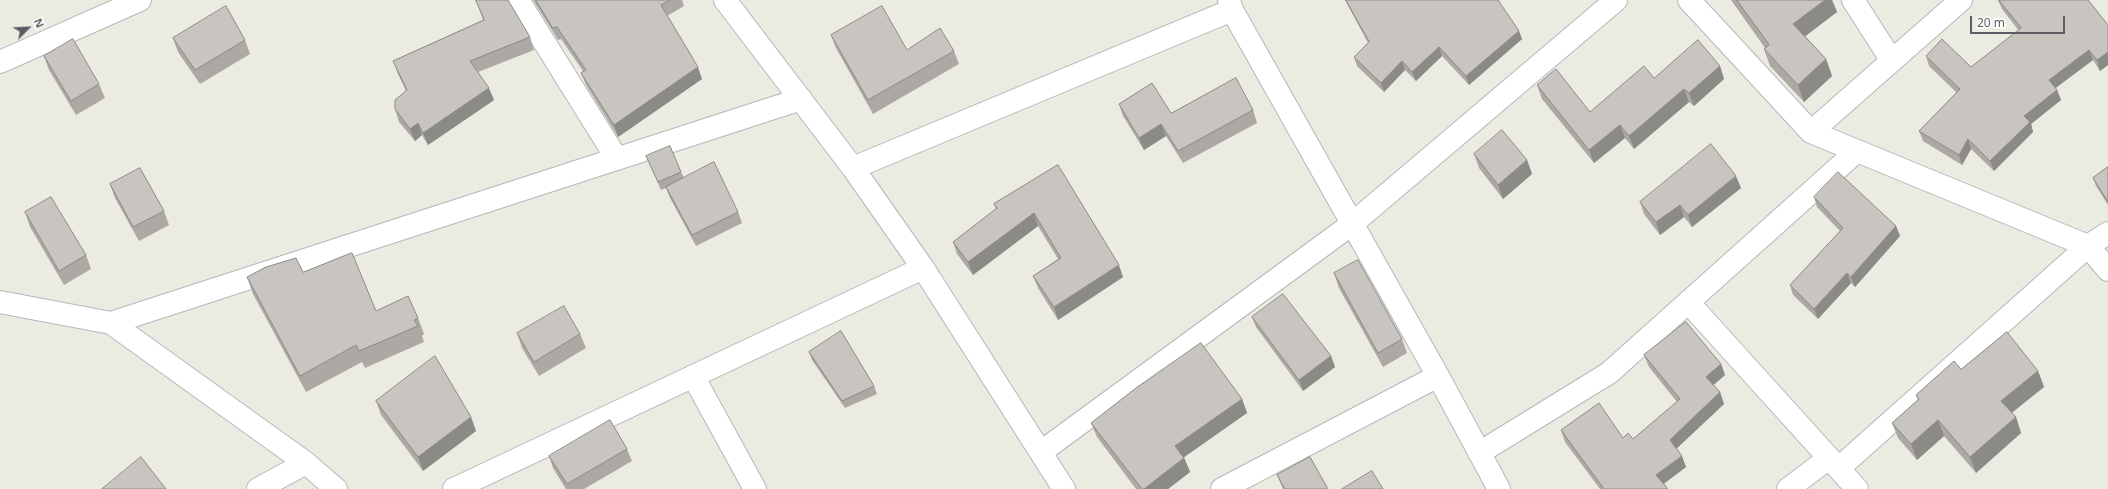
<!DOCTYPE html>
<html>
<head>
<meta charset="utf-8">
<style>
	body { margin:0 }
	#map { position:relative; width:2108px; height:489px; overflow:hidden; background:#ecebe2; font-family:"Noto Sans",sans-serif }
	canvas { display:block }
	.north { position:absolute; left:8px; top:8px; width:40px; height:40px; -webkit-text-stroke:3px #fff; paint-order:stroke; rotate:66deg; font-size:11px; font-weight:700; line-height:16px; text-align:center; color:#5b5d62 }
	.north::after { content:''; display:block; margin:auto; width:14px; height:18px; background:#5b5d62; clip-path:polygon(50% 0,100% 100%,50% 72%,0 100%) }
	.scale { position:absolute; left:1970px; top:16px; width:95px; height:18px; box-sizing:border-box; border:2px solid #5b5d62; border-top:0; padding-left:5px; font-size:12px; line-height:14px; white-space:nowrap; color:#5b5d62; -webkit-text-stroke:3px #fff; paint-order:stroke }
</style>
</head>
<body>
<div id="map">
<canvas width="2108" height="489"></canvas>
<div class="north">N</div>
<div class="scale">20 m</div>
</div>
<script>
const context = document.querySelector('canvas').getContext('2d');
context.lineJoin = 'round';
function trace(path, color, width, dash) {
  context.strokeStyle = color;
  context.lineWidth = width;
  context.lineCap = dash ? 'butt' : 'round';
  context.setLineDash(dash || []);
  context.stroke(path);
}
function fillPath(path, color) {
  context.fillStyle = color;
  context.fill(path, 'evenodd');
}
const minor = new Path2D(`
	M518,0L617,159
	M725,0L853,168L923,268L1064,489
	M1229,0L1232,10L1438,376L1499,489
	M1689,0L1811,132L2088,246L2108,270
	M1853,0L1892,61
	M0,62L140,0
	M1811,132L1961,0
	M853,168L1232,10
	M0,302L111,323L306,463L336,489
	M1688,302L1857,489
	M111,323L801,99
	M693,376L755,489
	M1041,452L1352,224L1616,0
	M1479,453L1609,373L1857,151
	M1839,468L2088,246L2108,233
	M258,489L306,463
	M454,489L923,268
	M1222,489L1438,376
	M1788,489L1829,458`);
trace(minor, '#b5b7bc', 24);
trace(minor, '#fff', 22);
fillPath(new Path2D(`
	M476,0L530,37L534,50L478,72L494,100L428,145L422,135L415,141L399,122L395,109L406,91L398,74L393,61L483,20Z
	M533,0H682L684,6L667,16L702,79L618,137L586,85L581,73L583,71L561,39L558,40Z
	M1345,0H1498L1522,39L1469,85L1442,56L1416,81L1405,70L1384,92L1357,66L1354,57L1368,43Z
	M1731,0H1832L1837,12L1805,36L1826,59L1832,76L1804,102L1770,66L1764,49L1765,48Z
	M1998,0H2088L2108,25V65L2100,71L2093,60L2055,88L2057,90L2061,100L2031,124L2033,132L1994,171L1971,149L1962,165L1923,141L1919,131L1957,93L1929,66L1926,56L1971,67L2019,31L2002,9Z
	M831,35L907,50L954,51L959,64L873,114L836,48Z
	M173,38L245,40L250,54L200,84L178,52Z
	M44,56L99,84L105,98L76,115L49,70Z
	M1720,66L1724,79L1694,106L1689,102L1634,149L1625,138L1594,163L1542,99L1537,85L1590,112L1654,78Z
	M1119,104L1171,113L1253,110L1257,123L1183,163L1166,136L1144,150L1123,116Z
	M1474,154L1527,160L1532,174L1503,199L1479,168Z
	M646,156L681,172L684,178L738,212L742,223L696,246L670,198L666,188L661,190Z
	M1058,165L1123,277L1058,320L1038,288L1033,276L1058,259L1038,226L973,275L957,254L953,242L996,209L994,204Z
	M2108,167V205L2096,186L2093,178Z
	M110,184L164,211L169,225L139,241L115,198Z
	M1741,188L1692,227L1684,217L1660,235L1644,214L1640,202Z
	M1814,197L1896,226L1900,236L1855,287L1851,283L1818,319L1793,295L1790,285L1840,231L1817,207Z
	M25,212L86,255L91,269L64,285L30,227Z
	M303,272L376,311L418,318L424,334L422,336L424,342L365,368L362,362L306,392L253,294L247,277Z
	M1334,273L1402,339L1407,353L1383,367L1339,288Z
	M1252,317L1331,356L1335,367L1303,391L1256,327Z
	M517,333L580,334L586,348L539,376L522,348Z
	M809,352L874,386L877,394L845,408L812,360Z
	M1644,355L1721,364L1725,375L1713,385L1720,392L1724,404L1677,448L1686,467L1664,484L1668,489H1600L1565,442L1561,430L1623,438L1633,439L1677,402L1649,367Z
	M1961,369L2038,371L2044,387L2012,413L2016,417L2021,433L1976,473L1944,436L1917,460L1898,438L1892,423L1918,400L1916,395Z
	M1242,399L1247,413L1184,457L1190,472L1168,489H1136L1097,437L1091,423Z
	M376,401L471,417L476,431L423,471L381,415Z
	M627,449L632,461L584,489H566L553,468L549,456Z
	M1277,475L1328,489H1283Z`), '#aca9a5');
fillPath(new Path2D(`
	M1825,0H1832L1837,12L1799,41L1793,24Z
	M1519,31L1522,39L1469,85L1466,76Z
	M1439,47L1442,56L1416,81L1412,72Z
	M2089,50L2093,60L2053,90L2049,80Z
	M2108,52V65L2100,71L2097,60Z
	M1826,59L1832,76L1804,102L1798,85Z
	M1402,61L1405,70L1384,92L1381,83Z
	M1720,66L1724,79L1694,106L1689,93Z
	M698,67L702,79L618,137L614,125Z
	M489,88L494,100L428,145L423,133Z
	M1684,89L1689,102L1634,149L1629,136Z
	M2057,90L2061,100L2031,124L2033,132L1994,171L1990,161L2024,116Z
	M418,123L422,135L415,141L410,129Z
	M1161,124L1166,136L1144,150L1139,138Z
	M1620,125L1625,138L1594,163L1589,150Z
	M1968,139L1971,149L1962,165L1959,155Z
	M1527,160L1532,174L1503,199L1498,185Z
	M1736,176L1741,188L1692,227L1688,215Z
	M1680,205L1684,217L1660,235L1656,222Z
	M1034,213L1038,226L973,275L968,262Z
	M1896,226L1900,236L1855,287L1851,277Z
	M1119,265L1123,277L1058,320L1054,307Z
	M1847,273L1851,283L1818,319L1814,309Z
	M1331,356L1335,367L1303,391L1299,380Z
	M1721,364L1725,375L1710,388L1706,377Z
	M2038,371L2044,387L2007,416L2001,401Z
	M1720,392L1724,404L1674,451L1670,440Z
	M1242,399L1247,413L1180,460L1175,446Z
	M471,417L476,431L423,471L418,457Z
	M2016,417L2021,433L1976,473L1970,457Z
	M1938,420L1944,436L1917,460L1911,444Z
	M1682,456L1686,467L1660,486L1656,475Z
	M1184,458L1190,472L1168,489H1144Z`), '#8c8a86');
const building = new Path2D(`
	M476,0H508L530,37L470,61L489,88L423,133L418,123L410,129L395,109V100L407,90L393,61L484,20Z
	M536,0H670L661,5L698,67L614,125L581,73L586,70L557,27L553,28Z
	M1346,0H1498L1519,31L1466,76L1439,47L1412,72L1402,61L1381,83L1354,57L1369,42Z
	M1737,0H1825L1793,24L1826,59L1798,85L1764,49L1769,45Z
	M1999,0H2088L2108,25V52L2097,60L2089,50L2049,80L2057,90L2024,116L2030,122L1990,161L1968,139L1959,155L1919,131L1960,89L1926,56L1942,39L1971,67L2021,28Z
	M226,6L245,40L195,70L173,38Z
	M882,6L907,50L940,28L954,51L868,100L831,35Z
	M73,39L99,84L71,101L44,56Z
	M1698,40L1720,66L1689,93L1684,89L1629,136L1620,125L1589,150L1537,85L1556,69L1590,112L1644,66L1654,78Z
	M1236,78L1253,110L1178,151L1161,124L1139,138L1119,104L1152,83L1171,113Z
	M1502,130L1527,160L1498,185L1474,154Z
	M1711,144L1736,176L1688,215L1680,205L1656,222L1640,202Z
	M670,146L681,172L658,182L646,156Z
	M714,162L738,212L692,235L666,187Z
	M1058,165L1119,265L1054,307L1033,276L1061,258L1034,213L968,262L953,242L997,208L994,204Z
	M2108,167V202L2093,178Z
	M140,168L164,211L133,227L110,184Z
	M1838,172L1896,226L1851,277L1847,273L1814,309L1790,285L1843,228L1814,197Z
	M51,197L86,255L59,271L25,212Z
	M352,253L376,311L408,296L418,318L414,320L418,326L359,351L356,345L300,376L247,277L266,267L296,258L303,272Z
	M1358,260L1402,339L1378,353L1334,273Z
	M1283,294L1331,356L1299,380L1252,317Z
	M564,306L580,334L534,362L517,333Z
	M1686,322L1721,364L1706,377L1720,392L1670,440L1682,456L1656,475L1668,489H1604L1561,430L1599,403L1623,438L1628,433L1633,439L1680,399L1644,355Z
	M841,331L874,386L842,401L809,352Z
	M2007,332L2038,371L2001,401L2016,417L1970,457L1938,420L1911,444L1892,423L1919,399L1916,395L1954,361L1961,369Z
	M1201,343L1242,399L1175,446L1184,458L1144,489H1142L1091,423L1136,388Z
	M435,356L471,417L418,457L376,401Z
	M610,420L627,449L567,484L549,456Z
	M141,457L166,489H102Z
	M1310,457L1328,489H1285L1277,475Z
	M1372,471L1383,489H1342Z`);
fillPath(building, '#c8c5c0');
trace(building, '#8c8a86', 1);
</script>
</body>
</html>
